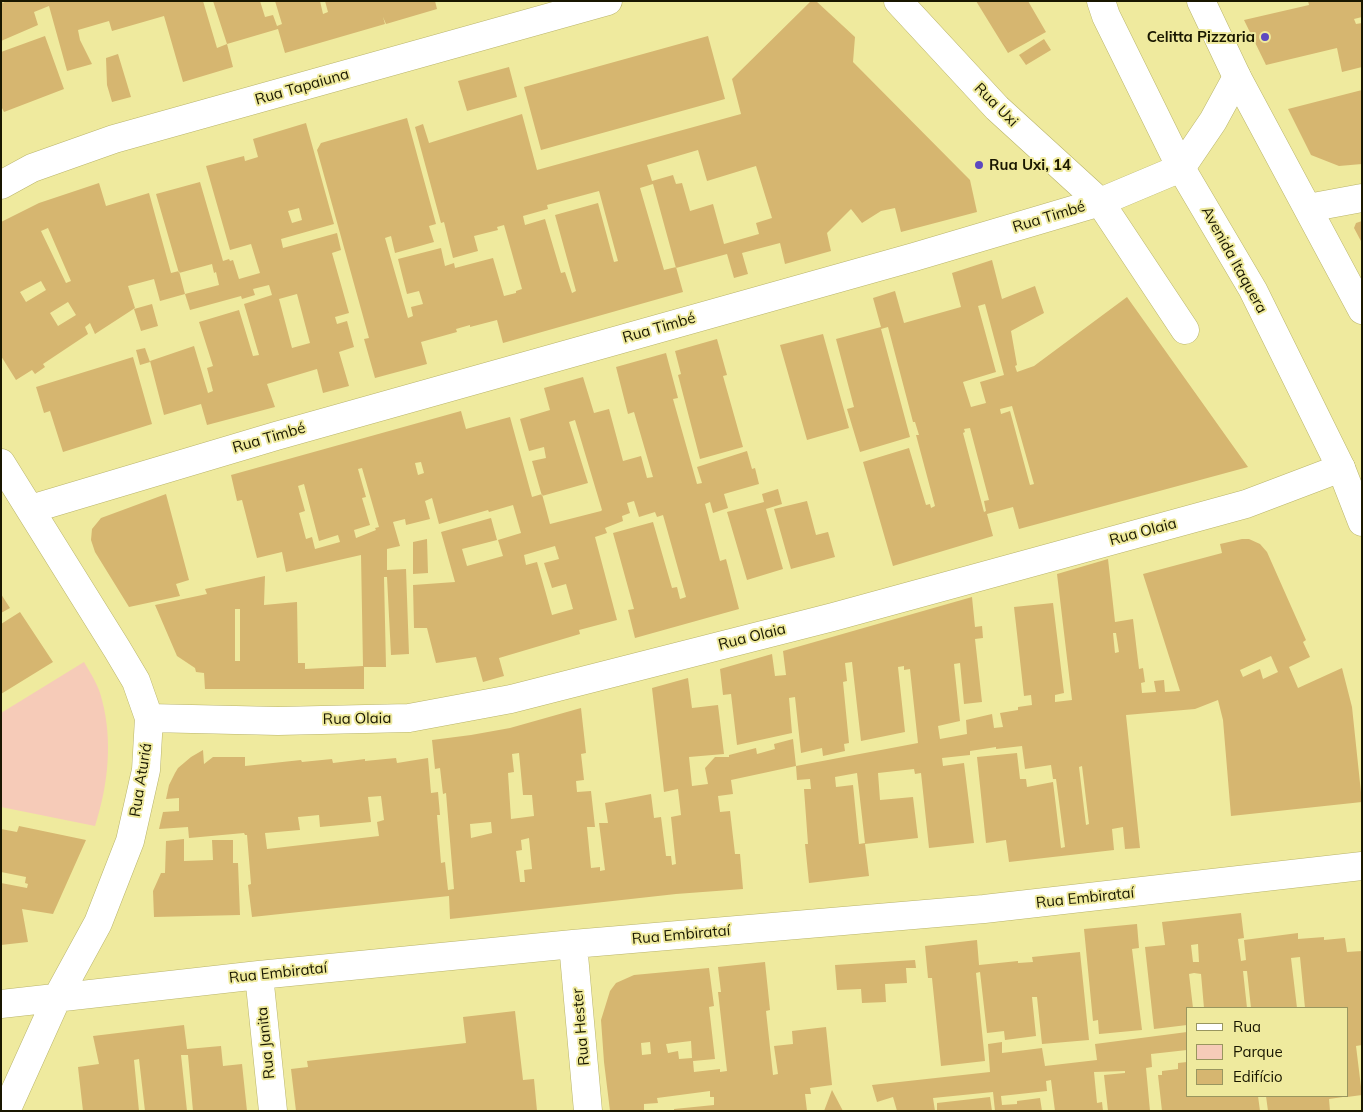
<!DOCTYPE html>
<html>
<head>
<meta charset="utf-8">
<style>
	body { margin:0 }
	#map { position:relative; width:1363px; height:1112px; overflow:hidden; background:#efea9e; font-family:Mulish,sans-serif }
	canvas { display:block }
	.frame { position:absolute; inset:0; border:2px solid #191700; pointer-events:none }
	.legend { position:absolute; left:1186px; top:1007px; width:162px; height:90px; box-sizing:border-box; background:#efea9e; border:1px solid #99965f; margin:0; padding:6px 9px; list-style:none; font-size:15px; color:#191700 }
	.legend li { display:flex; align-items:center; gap:10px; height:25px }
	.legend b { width:25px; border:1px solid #99965f }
</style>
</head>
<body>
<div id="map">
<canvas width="1363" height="1112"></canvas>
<div class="frame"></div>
<ul class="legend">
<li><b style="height:6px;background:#fff"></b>Rua</li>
<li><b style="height:14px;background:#f6cbb8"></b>Parque</li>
<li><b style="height:14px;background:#d6b670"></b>Edifício</li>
</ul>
</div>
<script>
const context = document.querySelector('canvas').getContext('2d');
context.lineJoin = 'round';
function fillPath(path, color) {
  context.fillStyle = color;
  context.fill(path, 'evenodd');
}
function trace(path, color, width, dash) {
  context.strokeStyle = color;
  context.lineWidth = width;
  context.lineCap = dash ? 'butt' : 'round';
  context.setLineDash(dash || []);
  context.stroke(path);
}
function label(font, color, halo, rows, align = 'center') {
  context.font = font + ' Mulish,sans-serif';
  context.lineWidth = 4;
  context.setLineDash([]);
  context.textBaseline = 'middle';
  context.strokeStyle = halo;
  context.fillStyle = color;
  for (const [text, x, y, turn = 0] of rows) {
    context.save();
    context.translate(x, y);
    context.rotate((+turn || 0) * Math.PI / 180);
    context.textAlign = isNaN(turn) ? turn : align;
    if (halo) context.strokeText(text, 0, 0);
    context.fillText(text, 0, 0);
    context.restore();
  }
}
fillPath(new Path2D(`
	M84,662C91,674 99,686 102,700C113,741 108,786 95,826L1,807V713Z`), '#f6cbb8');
fillPath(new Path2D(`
	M1,1L3,3L6,1H203L217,48L227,44L213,1H260L265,17L273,15L277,26L282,24L275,1H320L323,14L328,12L325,1H435L437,9L386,24L383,17L385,24L285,53L278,29L227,44L233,67L183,82L164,16L112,31L109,21L78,30L80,40L92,64L67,71L49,6L34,12L38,25L1,41Z
	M811,1H816L855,37L853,62L970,180L977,212L901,232L895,208L881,211L862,223L851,209L827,233L831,251L785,264L780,243L742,253L748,274L734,278L727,254L676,268L653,184L640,188L664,270L676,267L683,292L503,343L497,320L470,327V325L456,329L457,332L421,342L427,364L375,378L364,339L369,338L317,150L321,143L407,118L436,224L429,226L434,242L395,253L391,236L385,238L408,318L413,316L411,307L423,304L419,291L407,294L398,259L441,248L445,266L454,263L455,268L493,258L504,296L516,293V291L522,289L504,225L497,227L498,230L474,236L478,251L453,258L444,222L441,223L415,127L423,124L429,143L522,114L537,170L741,114L732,79ZM698,150L707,181L756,166L772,218L756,223L759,234L724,244L713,204L690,211L682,183L676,184L673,175L652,181L647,165ZM599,191L618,261L614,262L598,203L555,215L576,291L572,293L565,272L561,273L545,219L525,225L523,216L548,209L547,205Z
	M976,1H1028L1046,32L1008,53Z
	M1308,1H1362V17L1354,19L1356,24L1362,23V67L1342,72L1337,48L1266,65L1244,20L1309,5Z
	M45,36L64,89L4,112L1,106V52Z
	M708,36L725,99L541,150L524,87Z
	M1044,39L1051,50L1026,65L1019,55Z
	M118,54L131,97L112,102L107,85L106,58Z
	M509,67L517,97L467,111L458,81Z
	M1362,90V164L1339,166L1311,155L1288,109Z
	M306,123L334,224L281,239L283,248L337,233L341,250L332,253L349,313L335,317L337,324L347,321L354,347L339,352L349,386L323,393L317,369L267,384L275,407L207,425L201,404L164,415L150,361L194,346L208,393L213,391L207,368L213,366L199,322L239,310L253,356L259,355L244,304L272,295L269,285L253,289L255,295L242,299L241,296L190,310L185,294L219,285L216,272L214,273L212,264L179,273L156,194L200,182L223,261L229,259L230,261L233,260L239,279L260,273L251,244L230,250L206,166L244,156L245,161L258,157L253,139ZM299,208L302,220L292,223L288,211ZM297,294L310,343L292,348L279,299Z
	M99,183L106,206L149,193L171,273L179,271L185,294L160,301L154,279L128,286L135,308L95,334L90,323L85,327L88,334L43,364L45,367L35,374L32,370L16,380L1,356V222L39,203ZM48,228L71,281L66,283L41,231ZM41,281L46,290L26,302L20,292ZM68,302L76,315L58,326L50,313Z
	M1362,221V243L1354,228L1356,223Z
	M992,260L1002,299L1035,286L1044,313L1011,331L1017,365L1015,366L1017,372L1034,366L1127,297L1248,467L1019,529L1013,507L987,514L993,536L893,566L863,462L909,448L926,505L930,504L931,508L935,506L916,435H919L915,422H913L888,327L881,329L910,437L860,452L847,409L854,407L836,339L881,327L873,298L895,291L904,323L961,307L952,273ZM985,304L1004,375L980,382L986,403L971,407L963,382L996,372L978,306ZM1012,406L1034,484L1030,485L1010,411L1001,414L1000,409ZM970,428L989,500L984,501L986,511L984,512L963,433L965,432L964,429Z
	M152,304L158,326L141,331L134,309Z
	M823,334L849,428L807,440L780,345Z
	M717,339L727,375L723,376L743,447L700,459L678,375L681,374L675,351Z
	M145,348L150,362L140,365L136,350Z
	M666,353L678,398L673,399L697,484L702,483L697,467L747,451L752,469L755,468L759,484L724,494L728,508L713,513L710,502L705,504L720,561L726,559L739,609L635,638L628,610L634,609L613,533L653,522L672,588L677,587L680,599L686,597L663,515L657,517L655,512L639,517L634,501L627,503L630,513L622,516L623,521L605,528L607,533L595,537L617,620L579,630L580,634L499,658L504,676L483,682L476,657L436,663L427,628H414L413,585L455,582L441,532L491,518L497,540L462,549L467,566L503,556L498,540L521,533L513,505L489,512L488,510L439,524L432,498L425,501L430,519L406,525L405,519L393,522L400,546L387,549V570L406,569L409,654L391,655L387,577H384L386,667H364V689H205L204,673L196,672L195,668L177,656L155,605L207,594L205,589L265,576L264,605L297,602L298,663H305V669L363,666L361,555L286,572L282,552L257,558L242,500L237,501L231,475L461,411L466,429L510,417L532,497L542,494L550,524L601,511L602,510L575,420L569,422L588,483L542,496L532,461L546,458L544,447L529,451L520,419L550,410L544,388L583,377L594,413L609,409L623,461L641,456L647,478L653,477L634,412L628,414L616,367ZM421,462L424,473L418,475L415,463ZM362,468L379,527L375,528L376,530L356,538L354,530L370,525L362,498L366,497L358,469ZM304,484L319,541L338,535L340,542L315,549L312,537L306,539L299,513L305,511L298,486ZM555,546L559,559L544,563L552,588L566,584L573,609L552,615L537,562L526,565L524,555ZM235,609H240V661H235Z
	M133,357L152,424L63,452L50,411L44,413L36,387Z
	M778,489L782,504L766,509L783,569L747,580L727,512L764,502L762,494Z
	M166,494L189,580L176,584L180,596L129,607L95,552L91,540L92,529L101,518Z
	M807,501L816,535L828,532L835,557L791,569L774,509Z
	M427,539L428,573L413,574V542Z
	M1242,539H1249L1260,544L1267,552L1306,640L1303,642L1310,657L1289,667L1298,688L1342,668L1352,707L1362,802L1231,816L1223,720L1218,700L1195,709L1126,715L1140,848L1125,849L1123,827L1112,829L1114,850L1009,862L1006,840L986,843L977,757L1017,753L1020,779H1026L1027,787L1053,782L1061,848L1065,847L1056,779H1053L1051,765L1025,769L1022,746L996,749V747L970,751V755L942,758L943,766L964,763L974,843L929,848L921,773L915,774L914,769L878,773L880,800L913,797L918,838L865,844L869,876L809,883L805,844H808L804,789H811L810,779L797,780L796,766L918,743L910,669L904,670V666L898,667L905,732L861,741L852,662L845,663L847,681L843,682L849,743L844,744L845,751L823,756L822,748L801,753L795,697L789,698L792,733L737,745L731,694L723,695L720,669L772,654L775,676L786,675L783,651L972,597L975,627L982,626L983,638L975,639L982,702L964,704L960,663L954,664L960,721L938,726L940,739L967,734L966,720L992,714L994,728L1003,727L1000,713L1018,710V707L1032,705L1031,695L1024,696L1014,607L1053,603L1064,693L1055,695V702L1072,700L1057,574L1108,559L1115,622L1133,619L1139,669L1143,668L1145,682L1141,683L1142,693L1156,692L1154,681L1164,680L1165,692L1180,691L1143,574L1222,553L1220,544ZM1113,633H1116L1119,652L1115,653ZM1271,656L1278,672L1263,679L1260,669L1243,677L1240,670ZM1082,766L1089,824L1086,825L1079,767ZM857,773L865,843L859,844L853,785L836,787L835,777Z
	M1,594L10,608L1,613Z
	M20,612L53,662L1,694V624Z
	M688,678L692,708L718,705L724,754L689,757L692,786L708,784L705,768L715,757H729V755L756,748L757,754L775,749L774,744L793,739L796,766L731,780L733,794L718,796L720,812L730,811L735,854H740L743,889L676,894L450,919L449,896L252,917L248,885L251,884L247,835H245L244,833L189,838L188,827L159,829L163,812L179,811V798L166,799L169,785L175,773L178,768L191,757L203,750L204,764L213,757H245V766L301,760L302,762L332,759L333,763L365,759V761L396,758L397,763L428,758L431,793L438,792L440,815H437L441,863L445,862L448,890L454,889L446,793L443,794L440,768L435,769L432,740L471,735L510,728L581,708L586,753L581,754L584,780L576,781L577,792L591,791L595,827H587L591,868L600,867V871L605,870L599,823H608L605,803L651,794L654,818L661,817L666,856H671L672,865L676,864L671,817L681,815L678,789L664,792L652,688ZM519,753L523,795H532L534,816L511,819L508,773L514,772L512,754ZM381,796L384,820L377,822L379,836L267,849L265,833L300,830L298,817L319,815L320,827L371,822L368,797ZM491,822L492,833L471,838L470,824ZM529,838L532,869L524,870L525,882H520L516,851L522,850L521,840Z
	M19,826L86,840L53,914L22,909L28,942L1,945V883L27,888L28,884L25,883L26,877L1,872V829L17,832Z
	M184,839V861L213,860L212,840H233V863H238L240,915L154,917L153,891L161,873H165L166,841Z
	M1241,913L1244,938L1238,939L1241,961L1246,960L1244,940L1298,933V939L1324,937V940L1345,938L1347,952L1362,951V1045L1356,1046L1362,1095L1347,1097V1008H1305L1300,957L1291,958L1297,1008H1251L1247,971H1243L1247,1008H1204L1201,974L1194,973L1189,974L1193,1008H1187V1025L1154,1029L1145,947L1165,945L1162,922ZM1198,944L1199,962H1193L1191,945Z
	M1137,924L1139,948L1132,949L1142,1030L1099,1034L1098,1020L1093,1021L1084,929Z
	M977,940L979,965L1018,961V963L1033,962L1032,957L1080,952L1089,1040L1042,1044L1037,997H1032L1036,1036L1005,1040L1004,1031L987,1033L980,972L976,973L985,1061L941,1066L932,978H928L925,946Z
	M915,960L916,968H906L907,983L885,984L886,1002L862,1003L861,989L837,990L835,965Z
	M765,962L770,1010L766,1011L773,1075L778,1074L774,1046L793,1044L792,1031L826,1027L832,1085L810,1088L811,1094H805L807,1111H674V1109L714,1105V1097H710V1091L657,1098L658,1103L644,1104V1111H610L604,1062L601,1020L610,991L616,983L634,975L709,968L714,1006L709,1007L715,1059L693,1061L694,1072L720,1069V1072L727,1071L718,992H721L718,967ZM691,1041L692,1058L679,1059L678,1051L668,1053L666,1044ZM650,1042L651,1054L642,1055L641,1043Z
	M515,1011L523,1080L534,1079L537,1111H296L291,1069L308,1067L307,1061L466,1043L463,1017Z
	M184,1025L187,1049L221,1046L223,1066L242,1064L247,1111H193L188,1055H181L187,1111H145L139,1059L134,1060L139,1111H83L78,1067L99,1064L93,1036Z
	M1187,1032V1050L1151,1054L1152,1067L1146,1068L1150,1111H1108L1104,1075L1125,1073V1071L1094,1072L1097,1103L1102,1102L1103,1111H1055L1051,1080L1046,1081L1047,1091L1001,1096L1002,1105L1017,1104V1101L1040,1098L1042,1111H995L993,1092L933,1098L935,1111H897L893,1097L877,1102L872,1085L990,1072L988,1044L1002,1042V1053L1042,1048L1045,1066L1097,1060L1095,1044Z
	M1187,1062V1096H1258L1260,1111H1162L1158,1075H1162V1071L1178,1069V1063Z
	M832,1090L843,1111H824Z
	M1266,1096H1343V1097L1329,1099L1330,1111H1268Z
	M990,1097L992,1111H937V1103Z`), '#d6b670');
const minor = new Path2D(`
	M898,1L997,108L1100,202L1185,330
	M1,185L32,168L114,139L608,1
	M1308,208L1362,198
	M1,463L117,649L136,681L149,718L146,770L130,841L98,923L57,998L6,1111
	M31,509L276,436L914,257L1100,202L1181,168L1213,121L1237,77
	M149,718L278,721L409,718L511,699L833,617L1246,504L1341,468
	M573,944L588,1111
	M259,975L273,1111
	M1,1004L259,975L573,944L984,909L1362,866`);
const major = new Path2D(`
	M1101,1L1106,16L1181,168L1253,290L1341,468L1362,522
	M1201,1L1237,77L1362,310`);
trace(minor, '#b9b46a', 29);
trace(major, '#b9b46a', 29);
trace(minor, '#fff', 28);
trace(major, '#fff', 28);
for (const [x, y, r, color] of [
	[1265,37,5,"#5c48c0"],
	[979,165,5,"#5c48c0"]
]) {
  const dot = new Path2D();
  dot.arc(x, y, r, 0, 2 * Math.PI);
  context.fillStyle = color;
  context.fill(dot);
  trace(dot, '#efea9e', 2);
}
label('bold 15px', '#191700', '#efea9e', [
	["Celitta Pizzaria",1255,37],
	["Rua Uxi, 14",989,165,"left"]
], 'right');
label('15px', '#191700', '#efea9e', [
	["Rua Tapaiuna",302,87,-16],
	["Rua Uxi",996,105,45],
	["Rua Timbé",1049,217,-17],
	["Avenida Itaquera",1234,260,61],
	["Rua Timbé",659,328,-16],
	["Rua Timbé",269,438,-16],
	["Rua Olaia",1143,532,-15],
	["Rua Olaia",752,637,-14],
	["Rua Olaia",357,719,-1],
	["Rua Aturiá",141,780,-81],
	["Rua Embirataí",1085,898,-6],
	["Rua Embirataí",681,935,-5],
	["Rua Embirataí",278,973,-6],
	["Rua Hester",581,1027,-95],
	["Rua Janita",266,1043,-96]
]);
</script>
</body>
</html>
